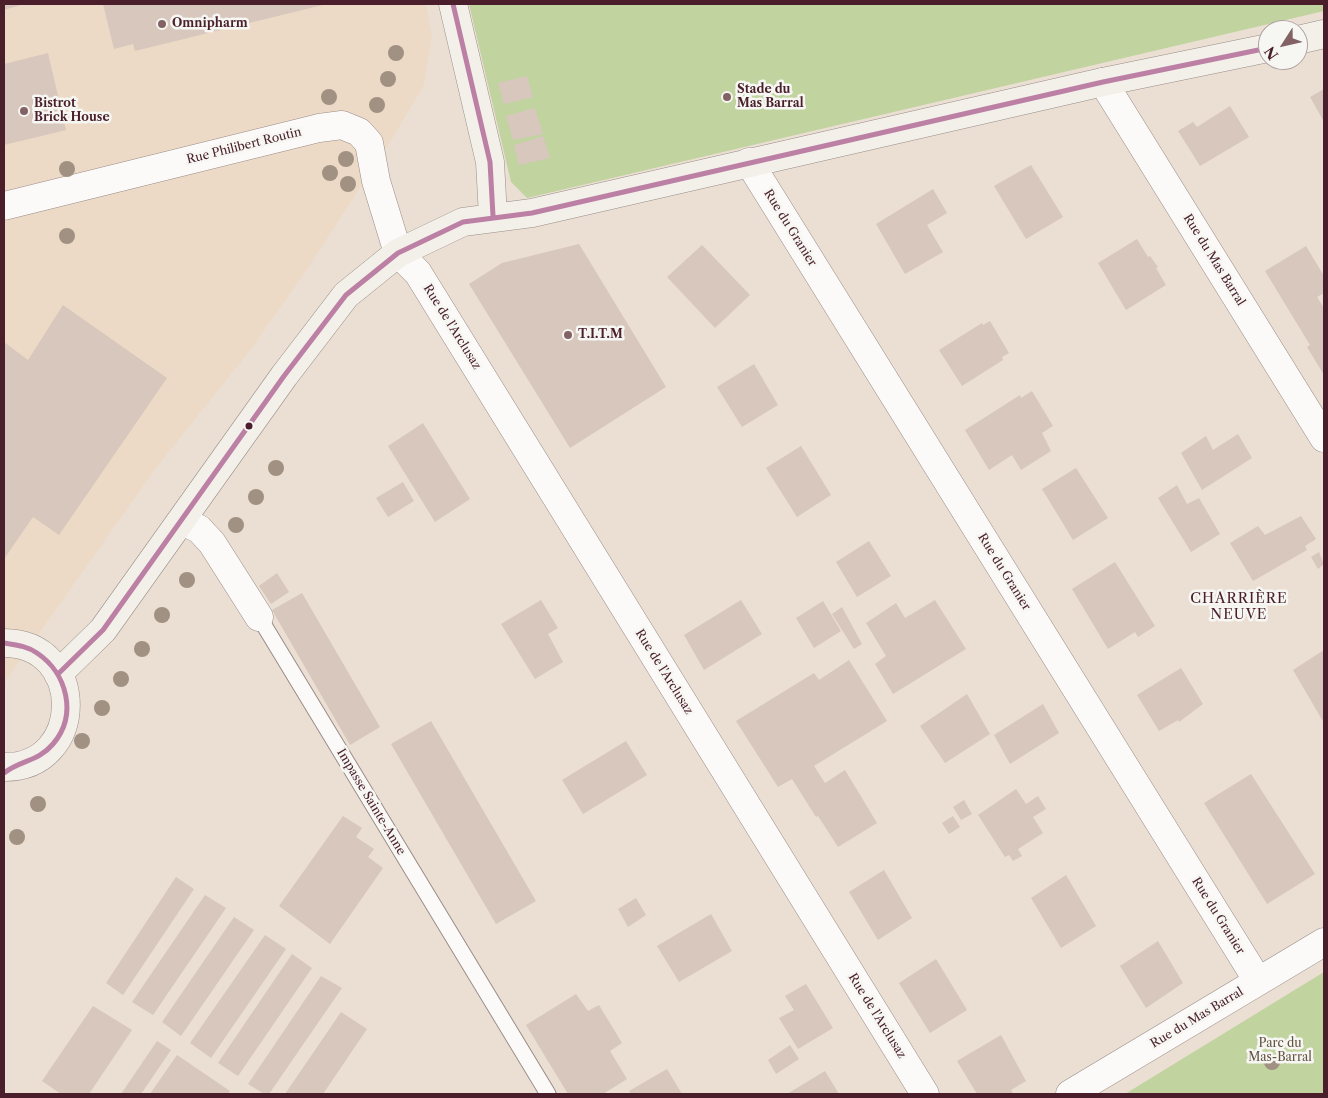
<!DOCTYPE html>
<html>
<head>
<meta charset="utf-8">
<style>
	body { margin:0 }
	#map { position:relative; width:1328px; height:1098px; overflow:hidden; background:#eadfd2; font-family:"Libre Caslon Text",serif }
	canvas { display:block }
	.frame { position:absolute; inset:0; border:5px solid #4a1f2b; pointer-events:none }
	.north { position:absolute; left:1258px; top:20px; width:50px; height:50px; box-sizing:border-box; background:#f6f6f2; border:1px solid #b1a0a2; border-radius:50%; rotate:235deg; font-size:14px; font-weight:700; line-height:20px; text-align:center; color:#4a1f2b }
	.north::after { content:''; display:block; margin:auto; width:18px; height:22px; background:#826265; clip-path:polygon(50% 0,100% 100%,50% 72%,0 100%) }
</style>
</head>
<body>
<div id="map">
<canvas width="1328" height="1098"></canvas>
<div class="frame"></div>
<div class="north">N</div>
</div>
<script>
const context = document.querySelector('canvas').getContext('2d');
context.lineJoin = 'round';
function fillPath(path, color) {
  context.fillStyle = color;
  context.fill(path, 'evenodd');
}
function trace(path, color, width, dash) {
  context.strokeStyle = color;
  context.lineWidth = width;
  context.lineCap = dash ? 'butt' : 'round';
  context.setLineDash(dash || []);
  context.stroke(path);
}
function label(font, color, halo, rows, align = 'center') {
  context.font = font + ' "Libre Caslon Text",serif';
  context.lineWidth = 5;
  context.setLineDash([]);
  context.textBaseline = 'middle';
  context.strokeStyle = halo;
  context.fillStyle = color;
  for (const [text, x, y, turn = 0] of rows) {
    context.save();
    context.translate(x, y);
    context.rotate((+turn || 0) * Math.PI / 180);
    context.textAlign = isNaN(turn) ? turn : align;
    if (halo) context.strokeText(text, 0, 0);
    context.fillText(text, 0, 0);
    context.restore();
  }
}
fillPath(new Path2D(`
	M28,4H426L432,37L424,85L393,137L304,274L248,353L156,468L4,683V10Z`), '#eddac6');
fillPath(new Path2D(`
	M469,4H1324V11L527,198L511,182Z
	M1324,972V1094H1125Z`), '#c1d39f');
fillPath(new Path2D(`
	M4,4H25L4,10Z
	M103,4H327L135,51L133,44L114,49Z
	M48,53L66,130L4,145V64Z
	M527,76L533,97L504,104L498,83Z
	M1324,89V122L1310,97Z
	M1230,106L1249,137L1200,166L1178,131L1193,122L1197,127Z
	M535,108L543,134L513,140L506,116Z
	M543,136L550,158L519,165L514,145Z
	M1031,165L1063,217L1026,239L994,186Z
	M933,189L947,213L927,225L943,252L905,274L876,224Z
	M1137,239L1148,257L1150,256L1158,267L1156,268L1166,285L1126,310L1098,263Z
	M579,244L666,387L570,448L469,284L502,263Z
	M702,245L750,295L715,328L667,277Z
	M1306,246L1324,276V293L1317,297L1324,308V375L1307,347L1310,345L1265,271Z
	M63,305L167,378L59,535L33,517L4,559V342L28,360Z
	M990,321L1009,353L1002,357L1003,360L962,386L939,350L982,323L983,325Z
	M754,364L778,405L742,427L717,387Z
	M1032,391L1053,426L1042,433L1051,451L1021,470L1012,455L989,470L965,430L1020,395L1021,398Z
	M423,423L470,499L435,522L388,446Z
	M1238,434L1252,458L1202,490L1181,453L1206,436L1213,450Z
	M801,446L831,495L797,517L766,468Z
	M1076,468L1108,518L1073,540L1042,489Z
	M403,482L414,501L388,517L376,498Z
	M1177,485L1187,504L1199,498L1220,534L1191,552L1158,498Z
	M1301,516L1316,539L1305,546L1307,550L1253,581L1230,543L1258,526L1265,535Z
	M869,541L891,576L857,597L836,562Z
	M1319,552L1324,564L1318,569L1311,557Z
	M1115,562L1155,626L1138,637L1135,632L1108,649L1072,589Z
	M277,573L289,592L271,604L259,586Z
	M302,593L380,727L350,745L272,610Z
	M541,600L558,628L548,634L563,662L535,679L501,624Z
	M741,600L762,634L704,670L684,635Z
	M935,600L966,649L893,694L875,664L886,656L866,623L896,603L905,618Z
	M823,601L841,631L814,648L796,618Z
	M842,607L862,644L854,649L832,614Z
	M1324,650V723L1293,670Z
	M849,660L887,721L814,766L825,783L845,770L877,823L838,847L818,816L816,817L792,779L778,787L736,721L814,673L819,680Z
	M1181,668L1203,704L1179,722L1178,720L1159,731L1137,695Z
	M967,694L990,734L945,763L920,726Z
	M1043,704L1059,733L1010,764L994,735Z
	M431,721L536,901L496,924L391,744Z
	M626,741L647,775L583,814L562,780Z
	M1251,774L1315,874L1267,904L1204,803Z
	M1016,789L1026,804L1038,796L1046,809L1033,817L1043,833L1018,849L1022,856L1013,861L1009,855L1005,857L978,815Z
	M964,800L972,814L961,820L953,807Z
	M343,816L362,828L356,837L374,849L368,857L383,868L330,944L279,906Z
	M953,816L960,827L949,834L942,823Z
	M884,870L912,918L878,940L849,892Z
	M1066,875L1096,926L1061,948L1031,898Z
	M176,877L194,889L123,995L106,983Z
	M205,895L226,908L153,1015L132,1002Z
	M636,898L646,915L628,927L618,909Z
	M711,914L732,951L679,982L657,946Z
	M234,917L254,930L181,1036L162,1022Z
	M265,935L286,949L211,1058L190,1043Z
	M1158,941L1183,983L1146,1008L1120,966Z
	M292,954L312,968L238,1076L218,1063Z
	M936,959L967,1010L930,1033L899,983Z
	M321,976L342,988L269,1094H264L248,1084Z
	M806,984L833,1028L798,1049L779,1018L794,1010L785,996Z
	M576,994L588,1011L599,1005L622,1043L610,1051L627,1079L603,1094H568L526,1025Z
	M93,1006L132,1030L89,1094H61L42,1081Z
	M341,1012L367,1029L323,1094H285Z
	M1001,1035L1026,1081L1011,1090L1013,1094H977L957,1061Z
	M157,1041L171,1050L141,1094H121Z
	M790,1045L799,1059L776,1074L768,1060Z
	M177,1055L230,1091L228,1094H150Z
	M667,1069L682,1094H631L629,1091Z
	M825,1071L839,1094H787Z`), '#d7c7bd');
const lane = new Path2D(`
	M259,617L548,1094`);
const street = new Path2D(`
	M1103,82L1324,438
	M749,162L1258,981
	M4,206L319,128L342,125L359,132L369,143L376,181L398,253L418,273L925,1094
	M182,521L199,529L212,543L259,617
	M1070,1094L1324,942`);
const secondary = new Path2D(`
	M453,4L490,162L493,216
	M1298,40L1324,34
	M4,643C87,643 86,768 4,767
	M58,674L103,630L284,376L346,295L398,253L463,222L532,213L1103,82L1268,48`);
trace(lane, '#998c88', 17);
trace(street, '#998c88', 29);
trace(secondary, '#998c88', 29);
trace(lane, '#fcfaf8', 15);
trace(street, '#fcfaf8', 28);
trace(secondary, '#f3f0ea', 28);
trace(new Path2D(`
	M453,4L490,162L493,216
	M4,643C16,645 27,646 37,653C67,673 78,715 53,744C38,762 20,760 4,773
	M58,674L103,630L284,376L346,295L398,253L463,222L532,213L1103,82L1268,48`), '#bc80a5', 5);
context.fillStyle = '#a09182';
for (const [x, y] of [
	[396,53],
	[388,79],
	[329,97],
	[377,105],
	[346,159],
	[67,169],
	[330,173],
	[348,184],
	[67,236],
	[276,468],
	[256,497],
	[236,525],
	[187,580],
	[162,615],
	[142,649],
	[121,679],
	[102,708],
	[82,741],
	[38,804],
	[17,837],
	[1272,1062]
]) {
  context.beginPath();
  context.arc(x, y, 8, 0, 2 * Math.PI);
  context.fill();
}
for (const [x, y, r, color] of [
	[162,24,5,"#826265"],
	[727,97,5,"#826265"],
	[24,111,5,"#826265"],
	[568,335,5,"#826265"],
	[249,426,4.5,"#4a1f2b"]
]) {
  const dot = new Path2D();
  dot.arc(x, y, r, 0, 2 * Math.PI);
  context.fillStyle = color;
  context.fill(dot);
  trace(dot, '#f6f6f2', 2);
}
label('bold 12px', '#4a1f2b', '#f6f6f2', [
	["Omnipharm",172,24],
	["Stade du",737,90],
	["Mas Barral",737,104],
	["Bistrot",34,104],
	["Brick House",34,118],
	["T.I.T.M",578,335]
], 'left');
label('12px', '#4a1f2b', '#f6f6f2', [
	["Rue Philibert Routin",244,146,-14],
	["Rue du Granier",790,228,58],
	["Rue du Mas Barral",1214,260,58],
	["Rue de l'Arclusaz",452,327,58],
	["Rue du Granier",1004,572,58],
	["Rue de l'Arclusaz",664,672,58],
	["Impasse Sainte-Anne",371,802,59],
	["Rue du Granier",1218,916,58],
	["Rue de l'Arclusaz",877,1016,58],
	["Rue du Mas Barral",1197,1018,-31]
]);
label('12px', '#645241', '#f6f6f2', [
	["Parc du",1280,1044],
	["Mas-Barral",1280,1058]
]);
context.letterSpacing = '1px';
label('14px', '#4a1f2b', '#f6f6f2', [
	["CHARRIÈRE",1239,599],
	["NEUVE",1239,615]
]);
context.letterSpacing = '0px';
</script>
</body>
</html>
